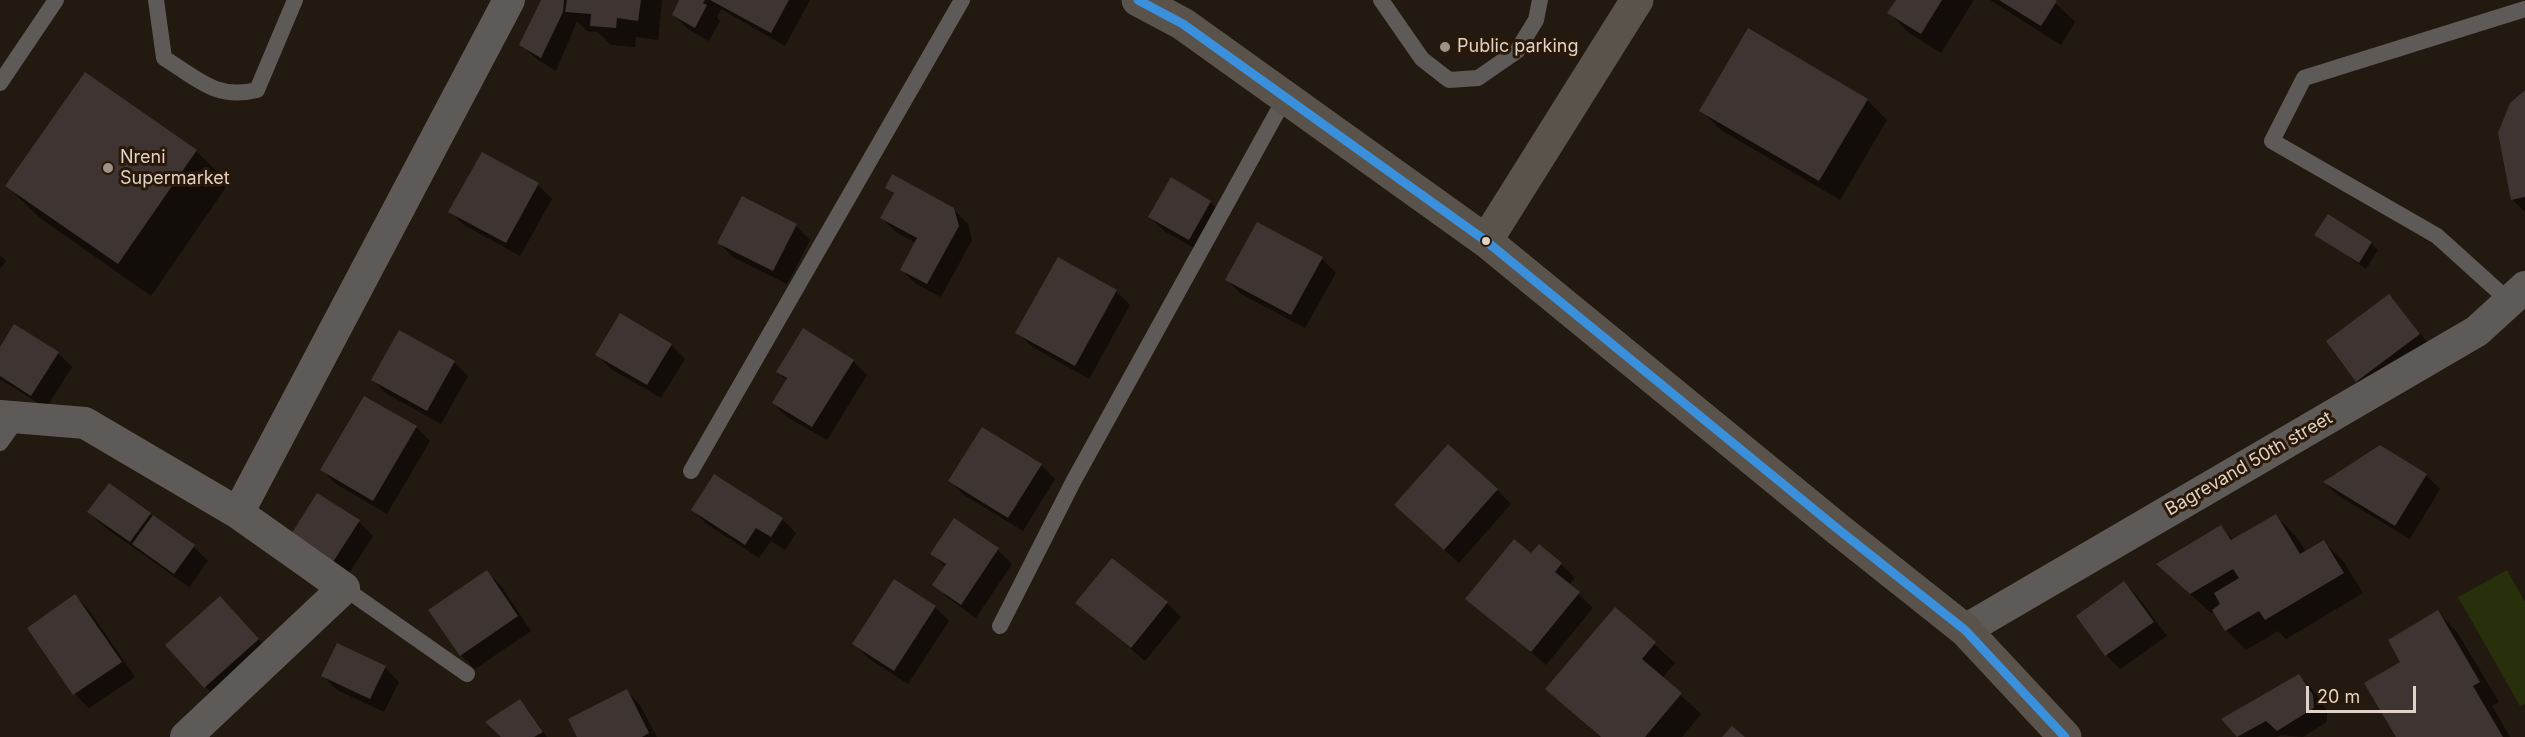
<!DOCTYPE html>
<html>
<head>
<meta charset="utf-8">
<style>
	body { margin:0 }
	#map { position:relative; width:2525px; height:737px; overflow:hidden; background:#221910; font-family:Inter,sans-serif }
	canvas { display:block }
	.scale { position:absolute; left:2306px; top:686px; width:110px; height:27px; box-sizing:border-box; border:3px solid #dfd2c8; border-top:0; padding-left:8px; font-size:18px; line-height:21px; white-space:nowrap; color:#dfd2c8; -webkit-text-stroke:4px #2a1808; paint-order:stroke }
</style>
</head>
<body>
<div id="map">
<canvas width="2525" height="737"></canvas>
<div class="scale">20 m</div>
</div>
<script>
const context = document.querySelector('canvas').getContext('2d');
context.lineJoin = 'round';
function fillPath(path, color) {
  context.fillStyle = color;
  context.fill(path, 'evenodd');
}
function trace(path, color, width, dash) {
  context.strokeStyle = color;
  context.lineWidth = width;
  context.lineCap = dash ? 'butt' : 'round';
  context.setLineDash(dash || []);
  context.stroke(path);
}
function label(font, color, halo, rows, align = 'center') {
  context.font = font + ' Inter,sans-serif';
  context.lineWidth = 6;
  context.setLineDash([]);
  context.textBaseline = 'middle';
  context.strokeStyle = halo;
  context.fillStyle = color;
  for (const [text, x, y, turn = 0] of rows) {
    context.save();
    context.translate(x, y);
    context.rotate((+turn || 0) * Math.PI / 180);
    context.textAlign = isNaN(turn) ? turn : align;
    if (halo) context.strokeText(text, 0, 0);
    context.fillText(text, 0, 0);
    context.restore();
  }
}
fillPath(new Path2D(`
	M2507,570L2525,602V704L2520,706L2458,597Z`), '#282f0b');
fillPath(new Path2D(`
	M543,0H662L658,40L636,37L635,47L611,45L598,32L587,31L577,21L556,71L535,58L521,44Z
	M681,0H810L785,46L721,9L717,17L720,21L709,41L688,29L673,15Z
	M1897,0H1974L1941,53L1909,33L1889,13Z
	M1990,0H2052L2075,22L2061,45Z
	M2525,92V212L2512,199Z
	M1867,100L1887,120L1840,200L1721,130L1701,110Z
	M196,151L229,183L151,296L40,218L7,186Z
	M538,185L552,199L520,256L464,225L450,211Z
	M887,187L953,209L968,224L972,240L941,297L916,284L902,270L916,243L896,232L882,218L894,195Z
	M742,198L796,226L810,240L787,284L733,257L719,243Z
	M1210,202L1224,216L1203,253L1164,231L1150,217Z
	M2316,235L2371,243L2378,250L2366,269Z
	M0,255L6,261L0,269Z
	M1322,259L1336,273L1305,328L1241,294L1227,280Z
	M1116,291L1130,305L1089,379L1031,346L1017,332Z
	M2389,296L2433,349L2371,395L2357,381Z
	M671,345L685,359L661,398L611,369L597,355Z
	M0,350L58,353L72,367L46,408L0,379Z
	M853,361L867,375L827,440L787,417L773,403L787,381L778,372Z
	M454,362L468,376L441,424L387,394L373,380Z
	M416,427L430,441L387,514L336,484L322,470Z
	M1041,465L1055,479L1023,531L964,495L950,481Z
	M2426,475L2440,489L2410,539L2339,496L2325,483Z
	M1497,490L1511,504L1459,563L1410,519Z
	M693,510L782,519L796,533L785,550L771,541L759,558L707,524Z
	M89,512L150,514L194,547L208,561L189,587L103,526Z
	M2275,515L2295,535L2306,552L2324,542L2344,562L2363,593L2286,639L2278,631L2246,650L2226,630L2214,611L2211,613L2158,565L2221,527L2234,540Z
	M955,521L998,550L1012,564L976,618L948,598L934,584L946,567L932,554Z
	M359,522L373,536L348,575L292,535Z
	M1531,555L1561,564L1575,578L1569,585L1593,608L1546,665L1467,598Z
	M487,572L501,586L531,631L475,669L461,655Z
	M2124,583L2138,597L2167,636L2120,669L2106,655Z
	M75,596L89,610L135,677L89,708L75,694L29,628Z
	M1077,603H1167L1181,617L1145,661Z
	M935,607L949,621L908,684L868,658L854,644Z
	M1615,609L1675,663L1662,678L1701,714L1682,737H1600L1547,689Z
	M234,612L272,654L219,701L167,645Z
	M2438,612L2457,632L2499,702L2492,706L2510,737H2397L2402,662Z
	M385,668L399,682L384,712L337,690L323,676Z
	M2299,676L2313,690L2327,711V722L2303,737L2281,735L2277,737H2239L2223,719Z
	M626,691L640,705L657,737H579Z
	M520,701L527,708L547,737H503Z`), '#0007');
fillPath(new Path2D(`
	M541,0H564L563,12L541,58L519,45Z
	M567,0H641L638,21L617,18L616,28L590,26L591,14L565,12Z
	M679,0H705L703,3L707,5L695,28L672,15Z
	M710,0H789L771,33Z
	M1896,0H1942L1921,34L1887,13Z
	M1999,0H2055L2057,1L2041,26Z
	M1748,28L1868,99L1819,181L1699,111Z
	M85,72L197,150L118,264L5,186Z
	M2525,90V197L2511,200L2498,133L2510,103Z
	M482,152L539,183L506,243L448,212Z
	M892,174L954,208L959,226L927,284L900,270L917,238L880,218L894,193L885,188Z
	M1171,177L1211,201L1189,240L1148,217Z
	M742,196L797,224L773,271L717,243Z
	M2328,214L2372,242L2359,263L2314,235Z
	M1257,222L1323,257L1291,315L1225,280Z
	M1058,257L1117,290L1075,366L1015,333Z
	M2389,294L2420,334L2356,382L2326,341Z
	M620,313L672,344L647,385L595,355Z
	M14,324L59,352L31,396L0,376V347Z
	M803,328L854,360L812,427L772,403L787,378L776,372Z
	M399,330L455,361L427,411L371,380Z
	M364,396L417,426L373,501L320,470Z
	M982,427L1042,464L1008,518L948,481Z
	M1448,444L1498,489L1444,550L1394,505Z
	M2380,445L2427,474L2395,526L2323,482Z
	M714,474L783,518L771,537L756,528L745,545L691,510Z
	M109,483L151,513L130,542L87,512Z
	M317,493L360,520L333,562L290,536Z
	M2276,514L2300,554L2324,540L2344,573L2265,620L2259,611L2225,631L2212,610L2220,604L2214,593L2239,578L2233,569L2190,594L2156,564L2221,525L2231,540Z
	M153,515L195,545L174,574L132,544Z
	M954,518L999,548L961,605L932,585L946,564L930,554Z
	M1514,539L1531,553L1539,544L1562,563L1555,572L1580,592L1531,652L1465,599Z
	M1112,558L1168,602L1131,648L1075,603Z
	M487,570L518,616L460,656L428,610Z
	M894,579L936,606L894,671L852,644Z
	M2124,581L2154,622L2105,656L2076,616Z
	M75,594L122,662L73,695L27,628Z
	M220,596L259,639L204,688L165,645Z
	M1615,607L1656,642L1642,659L1682,693L1645,737H1601L1545,689Z
	M2438,610L2480,682L2473,686L2503,737H2396L2364,683L2400,662L2388,640Z
	M337,643L386,666L370,699L321,676Z
	M2299,674L2313,695L2314,708L2277,731L2266,721L2237,737L2221,719Z
	M627,689L649,733L642,737H577L568,719Z
	M520,699L543,732L534,737H501L485,722Z
	M1732,726L1745,737H1722Z`), '#3e3533');
trace(new Path2D(`
	M156,0L164,58C198,79 216,100 257,90L295,0
	M1381,0L1422,59L1449,80L1478,78L1517,51L1536,20L1540,0
	M0,83L56,0
	M2509,301L2437,236L2272,141L2304,78L2525,9
	M0,443L18,418
	M691,471L962,0
	M344,588L467,674
	M1000,626L1073,482L1285,98`), '#5e5a57', 16);
trace(new Path2D(`
	M0,416L85,423L238,513
	M1965,630L2477,331L2525,287
	M186,737L344,588L238,513L509,0`), '#5e5a57', 32);
trace(new Path2D(`
	M1138,0L1183,24L1486,241L1839,530L1965,630L2065,737
	M1486,241L1637,0`), '#59534c', 33);
trace(new Path2D(`
	M1138,0L1183,24L1486,241L1839,530L1965,630L2065,737`), '#3a90db', 9);
for (const [x, y, r, color] of [
	[1445,47,6,"#9d9188"],
	[108,168,6,"#9d9188"],
	[1486,241,5,"#dfd2c8"]
]) {
  const dot = new Path2D();
  dot.arc(x, y, r, 0, 2 * Math.PI);
  context.fillStyle = color;
  context.fill(dot);
  trace(dot, '#2a1808', 2);
}
label('18px', '#dfd2c8', '#2a1808', [
	["Public parking",1457,47],
	["Nreni",120,158],
	["Supermarket",120,179]
], 'left');
label('18px', '#dfd2c8', '#2a1808', [
	["Bagrevand 50th street",2249,464,-30]
]);
</script>
</body>
</html>
